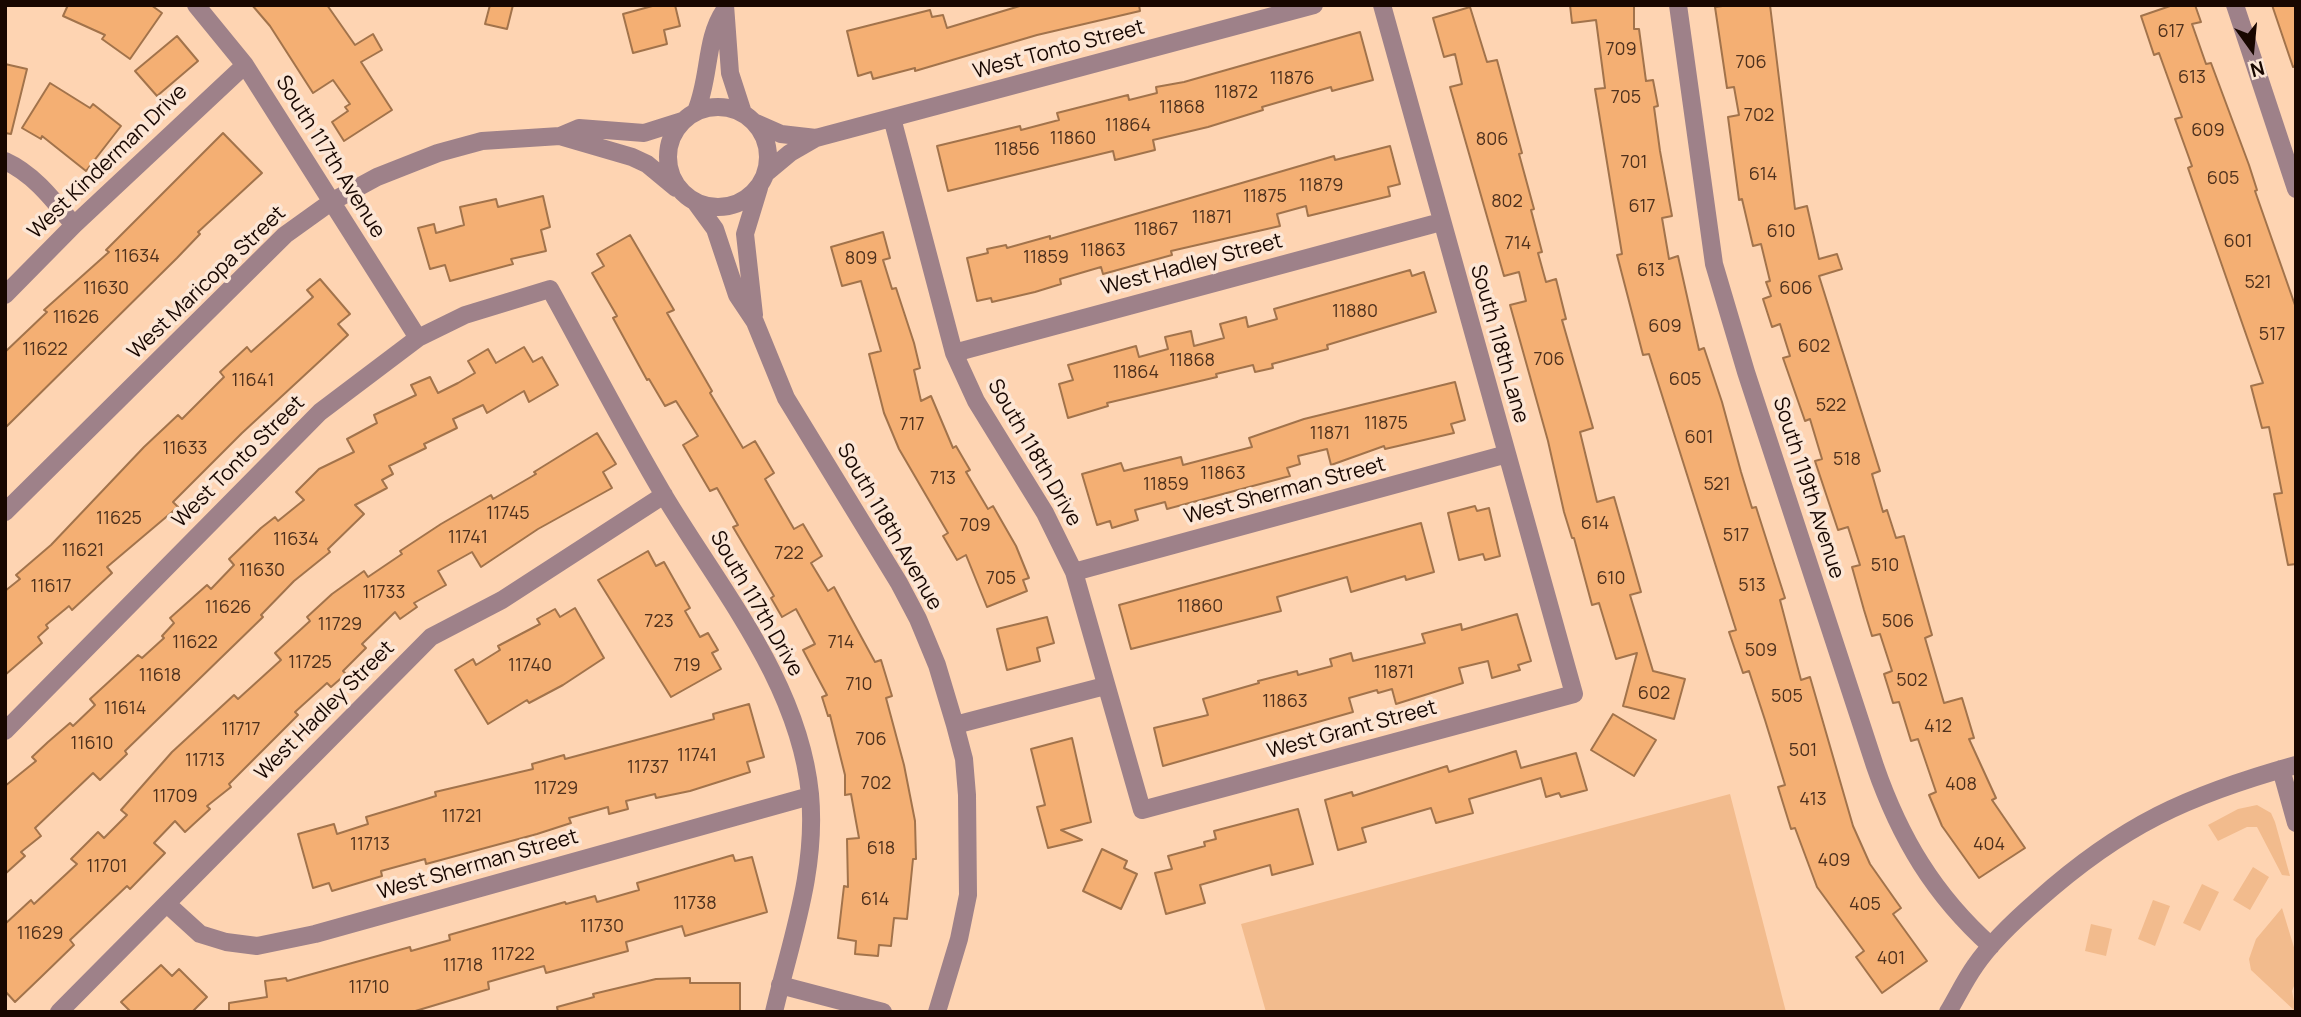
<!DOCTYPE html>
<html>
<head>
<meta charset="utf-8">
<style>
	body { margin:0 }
	#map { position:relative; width:2301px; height:1017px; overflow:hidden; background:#fed4b2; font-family:Manrope,sans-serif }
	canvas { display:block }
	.frame { position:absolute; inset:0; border:7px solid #180700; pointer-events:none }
	.north { position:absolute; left:2217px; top:14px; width:70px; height:70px; -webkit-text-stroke:5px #fce6d5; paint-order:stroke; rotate:165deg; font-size:19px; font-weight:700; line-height:28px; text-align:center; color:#180700 }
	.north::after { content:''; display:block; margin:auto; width:24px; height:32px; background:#180700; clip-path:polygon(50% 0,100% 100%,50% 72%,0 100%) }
</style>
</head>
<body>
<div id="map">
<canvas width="2301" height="1017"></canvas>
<div class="frame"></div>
<div class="north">N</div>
</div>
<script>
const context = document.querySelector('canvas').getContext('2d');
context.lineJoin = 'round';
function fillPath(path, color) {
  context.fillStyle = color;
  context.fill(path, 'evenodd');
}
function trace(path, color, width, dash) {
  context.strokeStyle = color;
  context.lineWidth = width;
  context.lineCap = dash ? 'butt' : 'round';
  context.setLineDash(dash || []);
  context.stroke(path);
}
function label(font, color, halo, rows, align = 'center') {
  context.font = font + ' Manrope,sans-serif';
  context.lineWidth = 7;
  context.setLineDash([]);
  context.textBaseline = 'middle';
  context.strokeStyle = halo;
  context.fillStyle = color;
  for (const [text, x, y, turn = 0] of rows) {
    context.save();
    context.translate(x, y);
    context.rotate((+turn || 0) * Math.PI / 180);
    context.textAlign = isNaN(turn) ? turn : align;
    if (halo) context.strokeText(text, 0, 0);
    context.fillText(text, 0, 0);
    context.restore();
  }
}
fillPath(new Path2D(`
	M1730,794L1786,1012H1266L1241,924Z
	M2257,805L2271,813L2275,822L2290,876L2282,875L2257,827H2247L2218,841L2208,825L2238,809Z
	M2253,867L2269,877L2250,910L2233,900Z
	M2202,884L2219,892L2200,931L2183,923Z
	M2153,900L2170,906L2155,946L2138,939Z
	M2282,908L2296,954V981L2292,991L2296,1012L2251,970L2249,959L2256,939Z
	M2091,924L2112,929L2106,956L2085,951Z`), '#f2bb8d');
const building = new Path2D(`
	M68,5H151L162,13L130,59L102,39L105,35L63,16Z
	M252,5H327L355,45L373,34L382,50L361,62L392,110L344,141L332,122L348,111L345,107L350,104L333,80L313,93L270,26Z
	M490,5H513L507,29L485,24Z
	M656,5H675L680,26L664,30L667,44L633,53L623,14Z
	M1023,5H1139L1140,11L1037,35L915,71V68L873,79L871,72L858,76L847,31L930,10L932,17L943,15L947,28Z
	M1570,5H1634V29H1639L1646,81L1653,80L1658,106L1654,107L1660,151L1672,216L1662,218L1669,259L1678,256L1699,350L1704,348L1722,402L1741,472L1752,508L1756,507L1785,598L1780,600L1801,680L1810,677L1853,826L1870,864L1901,908L1893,914L1927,961L1882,993L1856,957L1864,951L1817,887L1795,828L1791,829L1778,787L1785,785L1765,720L1749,671L1743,673L1729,632L1736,630L1649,354L1643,355L1617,255L1622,254L1595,89L1605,88L1596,20L1572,23Z
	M1730,5H1770L1795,209L1807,206L1819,259L1837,254L1842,269L1819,276L1880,471L1872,474L1883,512L1887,510L1896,538L1904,536L1932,635L1925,638L1944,703L1962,698L1974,738L1969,739L1996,798L1992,800L2025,848L1979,878L1942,826L1929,795L1936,792L1918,739L1911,741L1899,702L1893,703L1884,674L1892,671L1880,634L1872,636L1864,610L1852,567L1860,565L1848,527L1838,530L1815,461L1822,459L1810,419L1805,421L1783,358L1790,356L1780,324L1772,327L1763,299L1771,296L1766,282L1770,281L1761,244L1753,246L1742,199L1739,200L1728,117L1739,115L1734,87L1727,88L1715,7Z
	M2173,5H2195L2201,22L2192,24L2206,64L2211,63L2249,165L2257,190L2255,191L2296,308V564L2288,565L2274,494L2282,493L2269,427L2262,428L2251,386L2263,383L2188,168L2192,166L2175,119L2182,117L2159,53L2154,55L2141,16Z
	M2272,5H2296V66L2293,67Z
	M1470,7L1487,62L1497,60L1522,153L1519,154L1534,209L1531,210L1542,252L1538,253L1546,282L1556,279L1566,319L1562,320L1593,428L1580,432L1597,502L1614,497L1641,592L1630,595L1653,671L1685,679L1674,719L1623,706L1637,653L1616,659L1599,603L1592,605L1574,538H1572L1564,512L1548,441L1510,305L1526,301L1519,272L1504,276L1450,87L1462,84L1455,54L1444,57L1433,18Z
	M1360,32L1373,80L1332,91L1331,87L1262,107L1263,110L1208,127L1153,140L1155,150L1115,160L1113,151L948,191L937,146L1020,126L1021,130L1059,120L1057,113L1128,95L1129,100L1157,93L1156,87L1184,82Z
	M177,36L198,61L157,96L135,71Z
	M5,64L27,69L11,134L5,133Z
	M50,83L90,108L93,104L121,126L86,171L42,136L41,139L22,128Z
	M223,133L262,173L198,232L200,234L177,258L5,428V352L47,312L44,310L109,252L106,250Z
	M1390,146L1400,184L1388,187L1390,196L1308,216L1306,206L1277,214L1280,226L1171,251L1172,255L1103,274L1101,267L1060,279L1061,284L1035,292L992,302L991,298L977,301L967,258L988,253L987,249L1006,245L1007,248L1050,236V239L1334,156L1335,160Z
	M543,196L550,227L541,230L546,251L511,259L513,264L450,281L445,265L430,269L418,228L434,224L436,233L464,225L460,207L496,199L498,207Z
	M883,232L890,258L883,260L892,289L896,288L914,343L920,368L914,370L921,401L931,396L953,448L956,446L970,470L966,472L988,509L993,506L1016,546L1029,578L1023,580L1027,591L987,607L966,555L957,560L943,536L948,533L899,449L884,413L869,354L881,351L861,281L842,286L831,247Z
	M630,235L674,310L667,313L712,391L710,393L743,448L755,441L774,473L765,479L794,529L803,524L822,556L811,563L828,591L834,587L875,662L881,660L892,696L886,698L904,765L915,821L916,859H913L907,919L894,918L891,946L879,945L878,956L855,954L856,941L838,938L844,886L848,887L847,839L859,838L851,794L845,795V775L830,715L828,716L822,697L827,695L803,650L815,644L796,609L782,617L771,598L774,596L733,527L738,525L717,488L710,491L683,445L698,436L676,401L665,406L649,379L647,380L613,318L617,316L592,273L604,266L597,254Z
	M1410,270L1412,276L1424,272L1436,312L1327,345L1328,349L1272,364L1273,368L1255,372L1253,365L1216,374L1217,377L1107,403L1108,406L1068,418L1059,384L1073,380L1068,365L1136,346L1139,357L1168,349L1165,337L1191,331L1194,346L1224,338L1220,324L1246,317L1248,327L1277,319L1274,309Z
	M320,279L350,314L338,324L348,335L242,433L173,502L178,507L107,567L112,573L72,610L69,606L46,625L48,628L38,637L42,643L5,675V591L20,579L16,575L51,545L144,447L178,415L182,419L224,377L220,372L247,347L251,352L313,297L307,290Z
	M524,347L533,362L542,357L558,385L529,402L524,391L487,413L483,405L453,419L457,428L424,444L426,448L389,466L393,474L382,480L387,488L355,505L364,514L328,549L330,552L294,581L261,615L263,617L125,751L127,754L100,780L93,773L35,828L41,836L21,852L25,856L5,874V786L36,761L32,757L48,742L70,723L73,726L95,705L90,699L138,655L142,658L164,638L162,636L174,623L170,618L207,585L211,589L234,565L229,559L261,528L275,517L278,521L304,500L296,492L319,469L354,452L347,439L377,423L374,415L416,395L411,385L430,377L438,393L458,383L475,373L468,361L488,349L496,363Z
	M1455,382L1465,420L1451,424L1454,433L1385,449L1384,446L1331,465L1327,449L1298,456L1300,464L1287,468L1290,476L1167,509L1165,502L1135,510L1138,520L1112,528L1110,521L1097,525L1082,474L1121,463L1124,471L1181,457L1183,465L1252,447L1249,438L1304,419Z
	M597,433L616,464L603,472L612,488L538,529L481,567L472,552L438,571L446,585L414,603L417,607L400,619L395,612L362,644L366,648L343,671L346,674L331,687L327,683L295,712L298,715L229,784L231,787L207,806L210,809L185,832L175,821L154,843L165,853L130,889L127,886L70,940L74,945L40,978L15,1002L5,991V924L31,900L34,904L77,864L71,859L98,832L104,838L127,815L121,810L172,752L234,695L238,699L281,660L275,653L310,621L307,617L332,594L364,571L368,577L402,554L400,551L441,524L491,495L493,499L536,474L534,472Z
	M1475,506L1477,511L1489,508L1500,556L1485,560L1483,554L1459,560L1448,513Z
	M1421,523L1434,572L1406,580L1405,576L1351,592L1347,577L1277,597L1281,611L1131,649L1119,605Z
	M648,551L656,566L664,562L690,608L685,611L700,637L708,633L718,650L712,653L721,669L671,697L598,580Z
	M575,608L604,658L563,685L529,703L527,700L488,724L455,670L473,659L476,665L500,650L498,646L540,624L537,619L555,609L560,617Z
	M1517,614L1531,661L1518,665L1520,670L1492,678L1488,661L1459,668L1463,683L1396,704L1392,689L1378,693L1377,690L1349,698L1353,712L1163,766L1154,728L1208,715L1203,699L1259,683L1258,681L1297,671L1298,675L1332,666L1330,659L1351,653L1353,661L1425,643L1422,634L1461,624L1462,630Z
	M1047,617L1054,643L1037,648L1040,661L1007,670L997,629Z
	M749,704L764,757L747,762L750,772L690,791L656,798L655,794L626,801L628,809L609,814L608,807L569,818L571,823L537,834L426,864L425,859L381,871L382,876L332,891L329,883L313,888L298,834L334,824L337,834L368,824L366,817L436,796L435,792L533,769L532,764L564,755L565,759L659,734L714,719L713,714Z
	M1613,714L1656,740L1634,776L1591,750Z
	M1072,738L1091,822L1061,830L1082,840L1048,848L1037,807L1045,805L1031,749Z
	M1516,751L1521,768L1576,753L1587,790L1561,797L1559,793L1546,797L1541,778L1469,799L1473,813L1436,823L1431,808L1362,828L1366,842L1338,850L1325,800L1352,792L1353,796L1447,766L1449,772Z
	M1298,809L1313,864L1272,875L1270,865L1200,885L1205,903L1166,914L1155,873L1172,869L1168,856L1205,846L1204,842L1216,839L1214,831Z
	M1102,849L1127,861L1124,868L1137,874L1121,909L1083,891Z
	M733,855L735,861L752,857L767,912L685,936L682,926L626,942L628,951L546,973L544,966L488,982L489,989L412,1012H229V1003L267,997L265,981L286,978L287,981L410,947L411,951L450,940L449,935L565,902L566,904L595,896L597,902L639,890L637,883Z
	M161,965L172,976L179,969L207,997L192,1012H131L121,1002Z
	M690,978V983H740V1012H558L557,1007L594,997L593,994L656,979Z`);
fillPath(building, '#f4af73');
trace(building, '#a2734b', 2);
trace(new Path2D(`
	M196,5L245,65L418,338
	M725,5L730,73L743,113
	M1678,5L1714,264L1746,372L1875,766C1900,838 1934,895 1991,946
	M2235,5L2296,189
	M668 157a50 50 0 1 1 100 0a50 50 0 1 1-100 0Z
	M696,111C710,79 705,39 724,11
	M892,118L954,353L976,401L1045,513L1074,572L1142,810L1574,694L1382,5
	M756,123L781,134L816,138
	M560,136L632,157L647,164L676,188
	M5,161C34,174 54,201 74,225
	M766,173L790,153L816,138L1314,5
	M696,203L715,229L737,295L755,322L786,398L899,583L918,619L937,665L955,725L964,759L967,795L968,895L959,939L937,1012
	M5,295L74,225L245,65
	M754,315L745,234L759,188
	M954,353L1441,222
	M5,512L285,235L331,202L377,177L438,153L482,141L560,136L579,128L644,133L682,121
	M1074,572L1507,454
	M955,725L1105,686
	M5,731L320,412L418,338L465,315L550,289C588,358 625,430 665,497C721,590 799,683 810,794C817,871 791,939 774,1012
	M2281,769L2296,823
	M167,904L200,934L226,942L257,946L315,934L810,796
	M780,985L883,1012
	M59,1012L431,637L502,600L664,495
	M1948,1012C1957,997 1965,980 1975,966C1992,941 2016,919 2038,900C2122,825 2188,795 2296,765`), '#9e8189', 18);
label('18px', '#4f311d', null, [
	["617",2171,32],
	["709",1621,50],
	["706",1751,63],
	["613",2192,78],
	["11876",1292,79],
	["11872",1236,93],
	["705",1626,98],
	["11868",1182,108],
	["702",1759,116],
	["11864",1128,126],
	["609",2208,131],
	["11860",1073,139],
	["806",1492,140],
	["11856",1017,150],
	["701",1634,163],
	["614",1763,175],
	["605",2223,179],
	["11879",1321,186],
	["11875",1265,197],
	["802",1507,202],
	["617",1642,207],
	["11871",1212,218],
	["11867",1156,230],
	["610",1781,232],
	["601",2238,242],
	["714",1518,244],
	["11863",1103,251],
	["11634",137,257],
	["11859",1046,258],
	["809",861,259],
	["613",1651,271],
	["521",2258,283],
	["11630",106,289],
	["606",1796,289],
	["11880",1355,312],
	["11626",76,318],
	["609",1665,327],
	["517",2272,335],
	["602",1814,347],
	["11622",45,350],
	["706",1549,360],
	["11868",1192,361],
	["11864",1136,373],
	["605",1685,380],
	["11641",253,381],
	["522",1831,406],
	["11875",1386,424],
	["717",912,425],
	["11871",1330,434],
	["601",1699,438],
	["11633",185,449],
	["518",1847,460],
	["11863",1223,474],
	["713",943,479],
	["11859",1166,485],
	["521",1717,485],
	["11745",508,514],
	["11625",119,519],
	["614",1595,524],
	["709",975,526],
	["517",1736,536],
	["11741",468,538],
	["11634",296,540],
	["11621",83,551],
	["722",789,554],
	["510",1885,566],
	["11630",262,571],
	["705",1001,579],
	["610",1611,579],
	["513",1752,586],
	["11617",51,587],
	["11733",384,593],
	["11860",1200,607],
	["11626",228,608],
	["723",659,622],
	["506",1898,622],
	["11729",340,625],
	["11622",195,643],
	["714",841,643],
	["509",1761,651],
	["11725",310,663],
	["11740",530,666],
	["719",687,666],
	["11871",1394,673],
	["11618",160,676],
	["502",1912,681],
	["710",859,685],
	["602",1654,694],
	["505",1787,697],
	["11863",1285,702],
	["11614",125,709],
	["412",1938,727],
	["11717",241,730],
	["706",871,740],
	["11610",92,744],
	["501",1803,751],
	["11741",697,756],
	["11713",205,761],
	["11737",648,768],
	["702",876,784],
	["408",1961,785],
	["11729",556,789],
	["11709",175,797],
	["413",1813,800],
	["11721",462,817],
	["11713",370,845],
	["404",1989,845],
	["618",881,849],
	["409",1834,861],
	["11701",107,867],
	["614",875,900],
	["11738",695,904],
	["405",1865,905],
	["11730",602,927],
	["11629",40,934],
	["11722",513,955],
	["401",1891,959],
	["11718",463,966],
	["11710",369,988]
]);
label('21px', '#180700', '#fce6d5', [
	["West Tonto Street",1059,50,-15],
	["South 117th Avenue",330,157,58],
	["West Kinderman Drive",108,162,-44],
	["West Hadley Street",1192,265,-15],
	["West Maricopa Street",207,283,-44],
	["South 118th Lane",1499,344,74],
	["South 118th Drive",1034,453,60],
	["West Tonto Street",239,462,-45],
	["South 119th Avenue",1808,488,72],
	["West Sherman Street",1285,491,-15],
	["South 118th Avenue",889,527,60],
	["South 117th Drive",756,604,60],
	["West Hadley Street",325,711,-45],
	["West Grant Street",1352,730,-15],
	["West Sherman Street",478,865,-16]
]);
</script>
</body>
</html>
